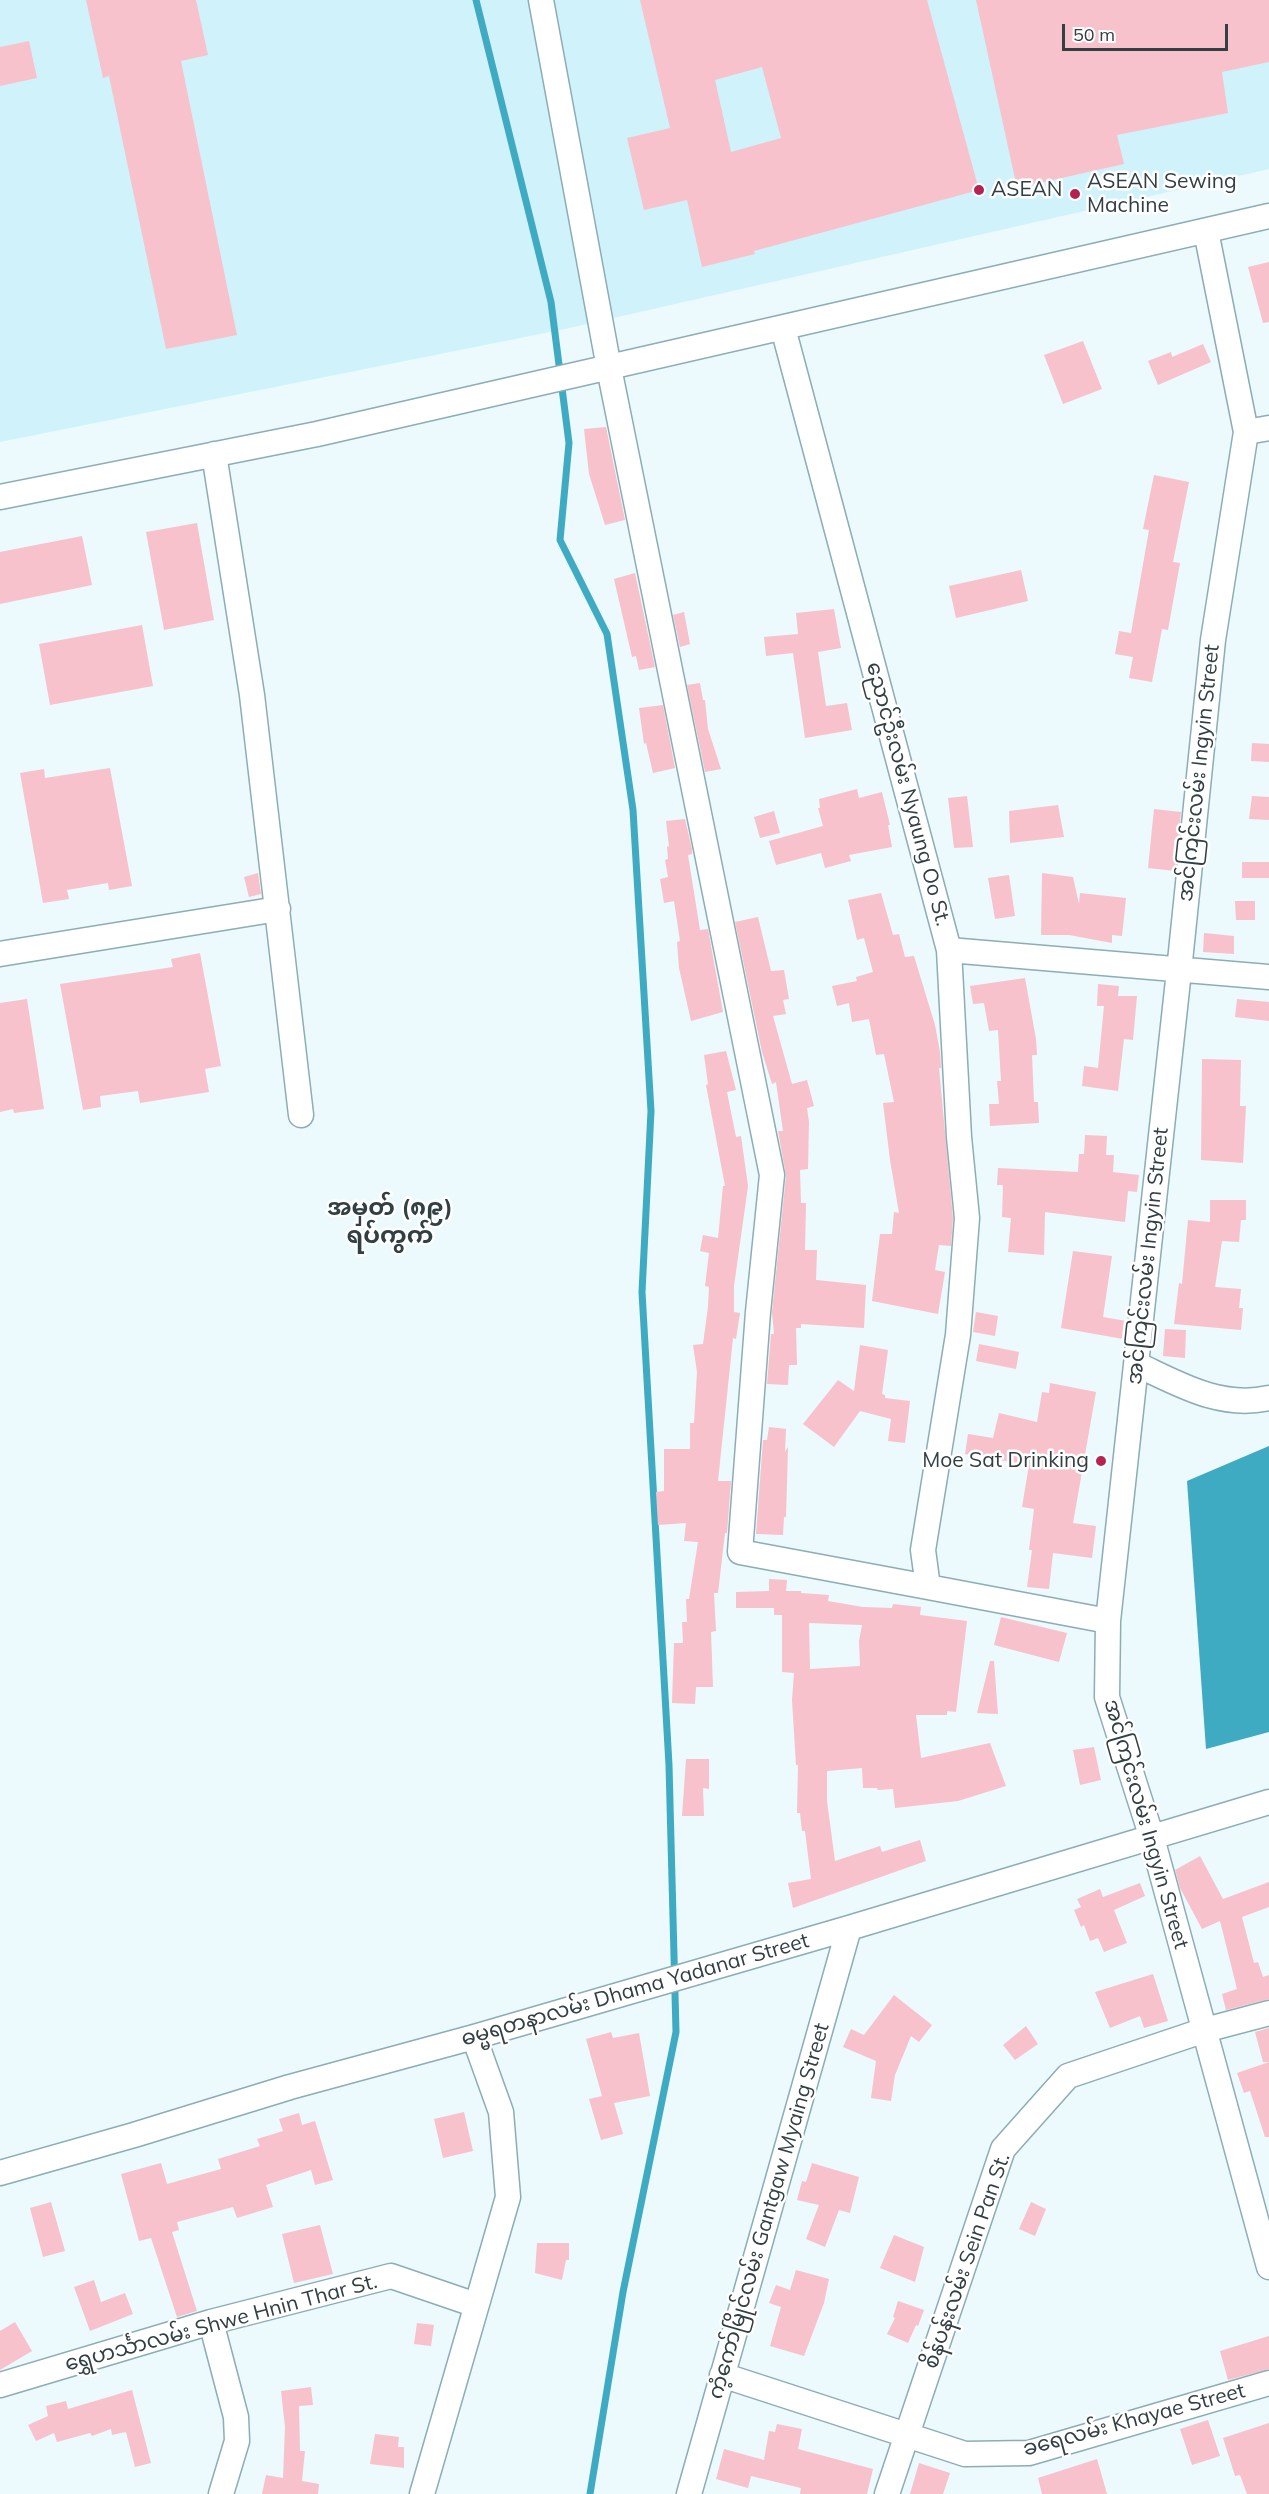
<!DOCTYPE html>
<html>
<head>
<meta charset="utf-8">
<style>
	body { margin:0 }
	#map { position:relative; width:1269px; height:2494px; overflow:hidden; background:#ecf9fd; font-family:Mulish,sans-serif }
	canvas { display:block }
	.scale { position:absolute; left:1062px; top:24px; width:166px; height:27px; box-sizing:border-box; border:3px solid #324043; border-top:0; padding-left:8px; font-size:18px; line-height:21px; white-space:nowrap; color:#324043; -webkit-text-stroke:4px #fff; paint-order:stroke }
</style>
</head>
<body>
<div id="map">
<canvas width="1269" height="2494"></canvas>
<div class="scale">50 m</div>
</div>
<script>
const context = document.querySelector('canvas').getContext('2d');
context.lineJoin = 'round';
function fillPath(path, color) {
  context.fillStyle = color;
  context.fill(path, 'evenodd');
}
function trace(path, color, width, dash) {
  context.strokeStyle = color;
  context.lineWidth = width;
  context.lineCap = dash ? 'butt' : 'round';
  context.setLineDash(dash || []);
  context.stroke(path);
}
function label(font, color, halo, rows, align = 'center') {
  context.font = font + ' Mulish,"Noto Sans Myanmar",sans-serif';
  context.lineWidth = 5;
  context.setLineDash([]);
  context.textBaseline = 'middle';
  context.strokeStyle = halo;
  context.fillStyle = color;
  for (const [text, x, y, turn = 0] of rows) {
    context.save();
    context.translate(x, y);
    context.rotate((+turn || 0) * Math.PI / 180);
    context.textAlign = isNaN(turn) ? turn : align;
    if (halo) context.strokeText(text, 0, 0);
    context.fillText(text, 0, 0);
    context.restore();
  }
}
fillPath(new Path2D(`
	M0,0H1269V169L565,329L0,442Z`), '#d0f2fb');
fillPath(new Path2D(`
	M1269,1446V1732L1206,1749L1187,1481Z`), '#3eabc3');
trace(new Path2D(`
	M476,0L551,302L569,443L560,540L607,634L633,810L651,1111L642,1292L669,1765L676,2032L623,2292L590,2494`), '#3eabc3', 7);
fillPath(new Path2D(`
	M86,0H196L208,55L181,61L237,335L166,349L109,76L103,78Z
	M640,0H927L979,190L754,251L755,254L702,267L687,200L644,210L627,138L670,128ZM762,67L781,138L731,152L715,80Z
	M976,0H1269V62L1222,72L1228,113L1117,135L1124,164L1017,188Z
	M29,41L37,78L0,86V47Z
	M1269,262V322L1263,323L1248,267Z
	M1083,341L1102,389L1063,404L1044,355Z
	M1203,344L1211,362L1158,385L1148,361L1171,352L1172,357Z
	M606,427L625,520L605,525L589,474L584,429Z
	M1154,475L1189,482L1173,562L1180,563L1168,630L1162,629L1152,682L1129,678L1133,657L1115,654L1119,631L1131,633L1149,530L1143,529Z
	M197,523L214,620L164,630L146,532Z
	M82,536L92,585L0,604V552Z
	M1021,570L1028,601L956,618L949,586Z
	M635,573L655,667L639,670L636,656L632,657L614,579Z
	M834,609L841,648L818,652L826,706L847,703L852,730L805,738L793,653L766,656L764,637L798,634L796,613Z
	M684,612L690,644L680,647L673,615Z
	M142,625L153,686L50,705L39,644Z
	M700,683L703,700H705L708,729L721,769L705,772L687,685Z
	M663,705L675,768L653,773L646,743L644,744L639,708Z
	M1252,743L1269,744V762L1251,761Z
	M110,768L132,886L109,890L108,883L67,890L69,899L43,903L20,773L44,769L45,778Z
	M857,789L859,798L882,792L890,825H888L892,847L849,855L851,861L825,868L821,853L776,865L769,841L823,826L818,808H820L819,799Z
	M967,796L973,847L954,848L948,798Z
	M1252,796L1269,797V820L1249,819Z
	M1058,805L1064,837L1010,843L1009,811Z
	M1154,809L1181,812L1175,871L1148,868Z
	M774,811L780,833L760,838L754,817Z
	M685,819L692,849V854L688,855L700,930L708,929L723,1012L691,1021L679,968L677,942L680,941L674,901L664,903L660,879L668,877L665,860L668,859L667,847L669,846L666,821Z
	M1242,862H1269V878H1242Z
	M258,873L261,894L249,897L244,877Z
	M1042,873L1073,877L1079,904L1080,893L1126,898L1122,936L1112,935V943L1069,935H1041Z
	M1009,875L1015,916L995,919L988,878Z
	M881,893L893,935L899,934L905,957L914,956L935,1025L940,1052L941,1068H939L953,1218L951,1246L939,1245L935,1270L945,1272L938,1314L872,1301L880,1234H892L894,1212L899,1213L890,1160L883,1103L894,1102L884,1054L876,1055L869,1019L852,1022L849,1003L837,1006L832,986L857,981L856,977L873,972L864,938L857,940L848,900Z
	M1235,901H1255V920H1236Z
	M758,917L771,971L784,970L789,999L783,1000L786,1014L773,1016L792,1084L807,1080L814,1106L807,1108L809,1122L808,1169L800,1170L801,1203H806L805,1250H817L816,1280L866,1285L864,1328L801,1324V1328H796L797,1365H789L788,1385L767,1384L771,1334H774L772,1312L786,1176L778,1131H783L776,1082L772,1084L762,1052L735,922Z
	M1204,933L1234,936V954L1203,952Z
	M200,953L221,1066L205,1069L209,1092L140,1103L138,1091L100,1096L101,1107L83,1110L60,984L173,967L171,959Z
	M1025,978L1036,1039L1037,1055H1032L1034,1102H1038L1039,1123L990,1126L989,1104H999L997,1081H1001L998,1030L989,1031L984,1003L973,1004L970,986Z
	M1098,984L1119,986L1118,996H1137L1133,1040L1124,1039L1118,1091L1082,1086L1084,1066L1098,1068L1104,1006H1097Z
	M27,999L44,1109L14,1113L13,1109L0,1112V1003Z
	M1237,999L1269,1002V1021L1235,1017Z
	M726,1051L736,1090L727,1092L736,1137L741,1136L748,1186L734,1286V1312L740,1313L736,1339L733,1338L718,1481H731L727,1533H725L718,1593H714L716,1631L711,1632L713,1687H696L695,1704L672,1703L674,1643H683L682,1622H687L686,1599H689L698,1542L684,1541L686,1523L658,1525L656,1492L664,1491V1449H690V1423H694L697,1372L693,1345L703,1344L708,1307L709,1287L705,1286L709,1253L700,1251L703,1235L718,1238L723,1186H725L706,1085L708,1084L704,1055Z
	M1202,1059L1241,1060L1240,1106H1246L1243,1163L1201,1160Z
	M1085,1135L1107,1136L1106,1155H1114L1113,1172L1139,1175L1137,1192L1128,1191L1125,1222L1045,1212L1044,1255L1008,1252L1011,1218L1002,1217L1003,1185H997L998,1168L1078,1172L1079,1154H1084Z
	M1210,1200H1246V1220H1241L1239,1242L1222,1241L1215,1287L1241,1289L1239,1308H1243L1241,1330L1174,1324L1179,1283L1182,1284L1188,1220L1210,1222Z
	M1073,1251L1112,1256L1103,1317L1126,1321L1123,1339L1061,1328Z
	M976,1312L998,1316L995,1336L973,1332Z
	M1165,1329L1186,1330L1185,1358L1163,1356Z
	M979,1344L1019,1352L1016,1369L976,1361Z
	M860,1345L888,1350L882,1394L885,1395V1398L910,1401L905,1443L888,1441L891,1419L860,1411L834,1447L803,1424L838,1380L854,1391Z
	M1050,1383L1096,1392L1073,1523L1096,1526L1092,1558L1053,1553L1049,1589L1027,1587L1032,1550H1029L1034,1509L1022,1507L1029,1465L965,1454L968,1434L993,1438L999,1413L1037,1422L1042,1392L1049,1393Z
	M769,1427L786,1429L785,1452L788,1447L786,1517H784L783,1535L756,1534L763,1440H767Z
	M769,1579L787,1580L786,1591H801V1593L829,1595L828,1601L863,1607L892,1608L893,1604L921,1607L920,1615L967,1621L956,1712L947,1711V1715H916L921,1758L990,1743L1006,1786L958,1801L895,1808L893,1789L878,1790L877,1788H863L862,1768L827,1771V1801L835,1861L880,1846L882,1852L920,1840L926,1861L793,1908L788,1883L811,1879L805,1831H802L800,1813H797L798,1765H796L792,1700L794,1673L782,1672V1615H774V1608H736V1592L769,1591ZM809,1623L862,1625L859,1641L860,1666L810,1669Z
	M1001,1617L1067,1633L1059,1662L994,1645Z
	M990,1661H994L998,1714L977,1713Z
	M1094,1747L1101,1780L1080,1785L1073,1750Z
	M686,1759H709V1789L703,1788L704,1816H682Z
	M1200,1856L1223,1899L1269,1882V1907L1242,1917L1254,1963L1258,1962L1263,1977L1269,1975V1999L1226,2010L1222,1994L1237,1989L1220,1921L1202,1929L1180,1888L1175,1870Z
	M1140,1883L1145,1896L1114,1910L1127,1943L1104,1952L1098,1938L1090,1941L1084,1925L1081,1927L1074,1910L1081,1907L1077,1899L1100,1889L1103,1897Z
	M1153,1974L1168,2021L1144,2028L1140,2016L1110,2028L1095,1992Z
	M894,1995L932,2025L919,2042L911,2036L895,2075L891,2101L871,2098L876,2061L843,2047L851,2029L864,2035Z
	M1026,2026L1038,2044L1015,2060L1003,2045Z
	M1269,2028V2137H1265L1250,2091L1244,2093L1237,2073L1269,2062H1263L1255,2032Z
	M611,2032L613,2038L639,2033L650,2096L614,2103L623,2134L601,2140L589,2099L602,2096L586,2039Z
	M464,2112L473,2151L443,2158L434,2119Z
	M299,2113L302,2125L315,2121L333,2180L315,2185L311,2170L266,2185L273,2207L237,2218L233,2207L177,2222L179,2230L172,2232L197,2311L177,2317L151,2238L139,2241L121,2174L161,2163L167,2184L221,2169L218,2159L260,2146L257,2139L283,2131L279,2119Z
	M812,2163L859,2177L850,2213L839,2210L825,2247L806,2239L819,2205L797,2200L802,2181L806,2182Z
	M51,2202L65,2251L43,2257L30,2208Z
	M1031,2202L1046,2209L1035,2236L1019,2229Z
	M320,2225L333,2274L294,2283L282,2234Z
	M894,2235L924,2247L915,2282L880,2268Z
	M537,2243H569V2260H566L562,2280L535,2273Z
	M796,2270L829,2279L824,2303L804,2356L770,2346L781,2307L769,2303L776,2285L790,2290Z
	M94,2280L101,2302L125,2293L133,2314L90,2331L74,2287Z
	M898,2301L924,2310L918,2326L916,2325L908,2343L887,2334L895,2318L893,2317Z
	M15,2322L32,2351L0,2370V2331Z
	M417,2323L434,2325L431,2346L414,2344Z
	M1269,2336V2369L1228,2380L1220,2351Z
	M311,2387L313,2405L299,2406L300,2451H305L302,2481L319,2484L318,2494H262L266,2475L283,2478L285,2427L281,2391Z
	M132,2390L151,2463L135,2467L126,2432L112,2435L111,2429L92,2436L90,2433L57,2442L54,2433L36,2441L28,2425L48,2416L46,2406L66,2401L68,2409Z
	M1208,2420L1220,2456L1192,2465L1180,2429Z
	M1269,2423V2494H1247L1240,2475L1235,2476L1223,2438Z
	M777,2424L802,2429L798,2449L873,2469L867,2494H800L801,2488L751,2476L748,2488L716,2479L724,2449L764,2460L769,2431L775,2432Z
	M375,2434L399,2437L398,2447H404V2468L370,2464Z
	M1097,2459L1107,2494H1042L1038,2478Z
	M919,2463L950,2473L943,2494H910Z`), '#f7c2cb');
const minor = new Path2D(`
	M541,0L609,368L772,1175L758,1312L740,1552L928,1587
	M1206,231L1246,432L1213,640L1179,971L1108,1621L1107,1697L1152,1838L1269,2267
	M783,328L949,950L1269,977
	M1246,432L1269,428
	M214,454L252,695L301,1115
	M0,497L317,434L1269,216
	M949,950L959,1137L967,1218L958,1335L923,1550L928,1587L1108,1621
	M0,954L278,909
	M1136,1364C1179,1384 1220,1409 1269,1398
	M0,2173L134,2135L290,2087L474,2037L849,1928L1269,1802
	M211,2322L236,2417L237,2441L221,2494
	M722,2375L965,2454L1029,2453L1269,2383
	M0,2385L211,2322L391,2276L476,2305
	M422,2494L508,2197L501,2112L474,2037
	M689,2494L849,1928
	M887,2494L1003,2149L1068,2076L1205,2030L1269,2013`);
trace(minor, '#8cadb5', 27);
trace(minor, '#fff', 24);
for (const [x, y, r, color] of [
	[979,190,6,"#b42453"],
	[1075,194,6,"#b42453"],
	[1101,1461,6,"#b42453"]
]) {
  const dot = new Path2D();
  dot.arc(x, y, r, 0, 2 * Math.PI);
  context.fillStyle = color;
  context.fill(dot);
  trace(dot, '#fff', 2);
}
label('21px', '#324043', '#fff', [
	["ASEAN Sewing",1087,182],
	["Machine",1087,206],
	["ASEAN",991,190],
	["Moe Sat Drinking",1089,1461,"right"]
], 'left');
label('21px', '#324043', '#fff', [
	["အင်ကြင်းလမ်း Ingyin Street",1199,773,-84],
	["ညောင်ဦးလမ်း Nyaung Oo St.",908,794,75],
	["အင်ကြင်းလမ်း Ingyin Street",1148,1256,-84],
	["အင်ကြင်းလမ်း Ingyin Street",1146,1824,74],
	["ဓမ္မရတနာလမ်း Dhama Yadanar Street",635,1990,-16],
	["ကံ့ကော်မြိုင်လမ်း Gantgaw Myaing Street",769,2211,-74],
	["စိန်ပန်းလမ်း Sein Pan St.",967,2261,-71],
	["ရွှေဟင်္သာလမ်း Shwe Hnin Thar St.",221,2323,-15],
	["ခရေလမ်း Khayae Street",1134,2420,-15]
]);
label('bold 24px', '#324043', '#fff', [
	["အမှတ် (၈၉)",390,1208],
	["ရပ်ကွက်",390,1236]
]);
</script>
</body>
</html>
